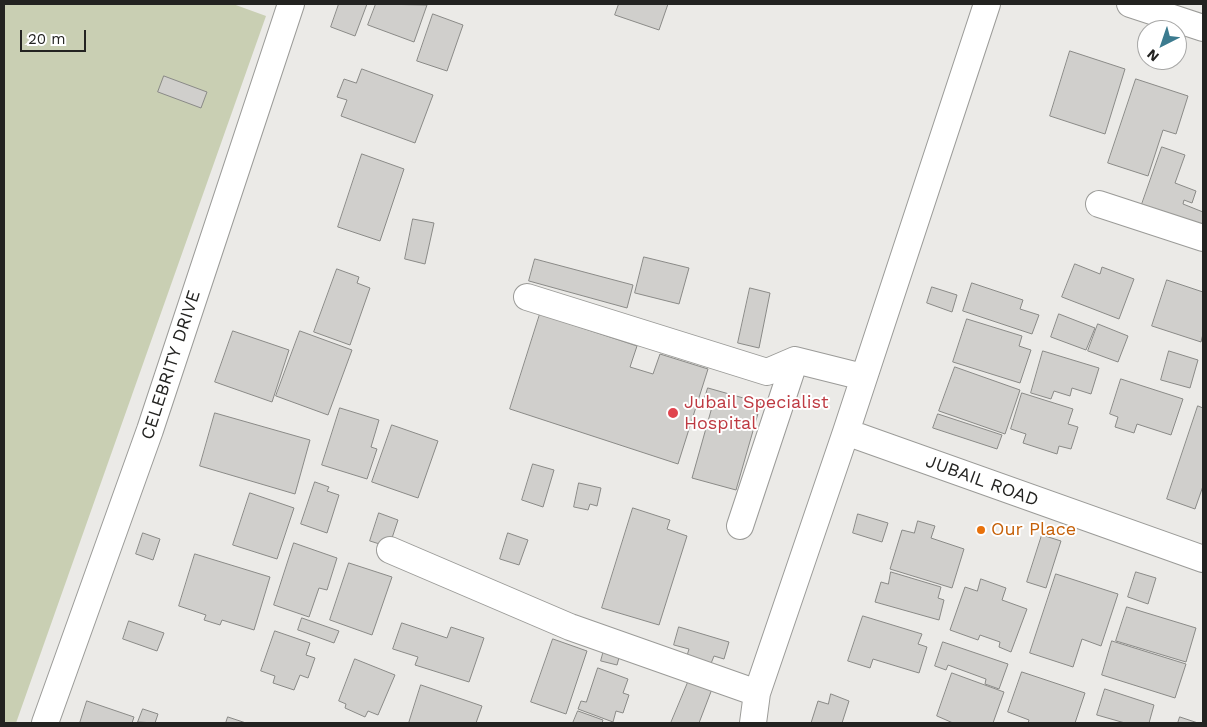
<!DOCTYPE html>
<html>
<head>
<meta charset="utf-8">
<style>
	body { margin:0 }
	#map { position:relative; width:1207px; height:727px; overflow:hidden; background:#ebeae7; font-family:"Work Sans",sans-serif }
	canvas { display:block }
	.frame { position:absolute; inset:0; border:5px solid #232321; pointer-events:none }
	.north { position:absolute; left:1137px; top:20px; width:50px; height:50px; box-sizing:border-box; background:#fff; border:1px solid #a7a7a6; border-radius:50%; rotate:221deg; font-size:14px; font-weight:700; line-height:20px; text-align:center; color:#232321 }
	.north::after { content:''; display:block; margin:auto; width:18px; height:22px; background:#3c7b8f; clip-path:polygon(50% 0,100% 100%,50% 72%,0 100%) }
	.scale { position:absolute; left:20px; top:30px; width:66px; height:22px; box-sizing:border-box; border:2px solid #232321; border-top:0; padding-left:6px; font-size:15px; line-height:18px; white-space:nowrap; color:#232321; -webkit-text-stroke:4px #fff; paint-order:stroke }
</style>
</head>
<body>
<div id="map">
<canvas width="1207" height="727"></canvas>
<div class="frame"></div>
<div class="north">N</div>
<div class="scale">20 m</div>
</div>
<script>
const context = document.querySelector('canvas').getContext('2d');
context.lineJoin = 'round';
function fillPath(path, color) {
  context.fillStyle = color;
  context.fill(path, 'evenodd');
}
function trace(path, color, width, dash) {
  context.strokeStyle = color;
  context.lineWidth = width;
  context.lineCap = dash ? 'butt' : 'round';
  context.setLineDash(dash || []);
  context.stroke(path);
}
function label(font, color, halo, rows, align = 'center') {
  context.font = font + ' "Work Sans",sans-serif';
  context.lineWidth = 4;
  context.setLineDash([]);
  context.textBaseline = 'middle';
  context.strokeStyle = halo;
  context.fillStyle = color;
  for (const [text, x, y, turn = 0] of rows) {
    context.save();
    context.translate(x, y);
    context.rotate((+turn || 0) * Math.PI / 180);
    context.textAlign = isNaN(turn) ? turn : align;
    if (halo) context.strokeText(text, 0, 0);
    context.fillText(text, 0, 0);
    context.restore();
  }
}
fillPath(new Path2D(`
	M4,4H233L266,16L16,723H4Z`), '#c9cfb3');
const building = new Path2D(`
	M339,4H367L355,36L331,27Z
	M376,4L427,5L414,42L368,25Z
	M619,4H668L659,30L615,15Z
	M433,14L463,25L447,71L417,61Z
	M1070,51L1125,69L1105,134L1050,116Z
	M362,69L433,95L415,143L341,116L347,100L337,97L344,79L356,83Z
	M164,76L207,92L201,108L158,92Z
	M1136,79L1188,96L1176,134L1163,130L1148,176L1108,163Z
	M1162,147L1185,155L1175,183L1196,191L1192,203L1184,200L1183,204L1203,212V229L1141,207Z
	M362,154L404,169L380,241L338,227Z
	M413,219L434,223L425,264L405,259Z
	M644,257L689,268L679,304L635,293Z
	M535,259L633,285L627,308L529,281Z
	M1075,264L1100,274L1102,267L1134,279L1119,319L1062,297Z
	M337,269L359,277L357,283L370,288L350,345L314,332Z
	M1167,280L1203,292V334L1201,342L1152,326Z
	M972,283L1023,300L1020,309L1039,315L1032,334L963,311Z
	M932,287L957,295L952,312L927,303Z
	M750,288L770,293L759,348L738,343Z
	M540,314L637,346L630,367L653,374L660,354L708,369L678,464L510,409Z
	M1059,314L1095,328L1086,350L1051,337Z
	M967,319L1022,336L1019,346L1031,350L1020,383L953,362Z
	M1098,324L1128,336L1118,362L1088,351Z
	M233,331L289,350L272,402L215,382Z
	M300,331L352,350L328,415L276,396Z
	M1043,351L1099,368L1091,394L1072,388L1070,396L1054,391L1051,399L1031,393Z
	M1169,351L1198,360L1190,388L1161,380Z
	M955,367L1020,390L1005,434L939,411Z
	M1121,379L1183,399L1171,435L1137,424L1134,433L1115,427L1118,417L1110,414Z
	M708,388L761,403L736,490L692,478L712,407L703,404Z
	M1022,393L1073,409L1068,424L1078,427L1071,449L1059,446L1057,454L1023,443L1026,434L1011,429Z
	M1198,406L1203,408V486L1195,509L1167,499Z
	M340,408L379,420L371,447L377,449L367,479L322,465Z
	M215,413L310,440L295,494L200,466Z
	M938,414L1002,435L997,449L933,428Z
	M392,425L438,441L418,498L372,482Z
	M533,464L554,470L543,507L522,500Z
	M315,482L329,487L327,491L339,495L327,533L301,524Z
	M579,483L601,488L597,506L590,504L588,510L574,507Z
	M250,493L294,508L277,559L233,545Z
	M633,508L670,520L667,529L687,536L659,625L602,608Z
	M379,513L398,520L389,547L370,541Z
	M858,514L888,523L882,542L853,533Z
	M918,521L935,526L931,538L964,549L952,588L890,569L902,530L914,533Z
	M143,533L160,539L153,560L136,554Z
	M508,533L528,540L519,565L500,559Z
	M1042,535L1061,541L1046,588L1027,582Z
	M294,543L337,558L327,590L319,588L309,617L274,605Z
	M195,554L270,577L254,630L222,620L220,625L204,620L206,615L179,606Z
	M349,563L392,577L372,635L330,620Z
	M891,572L941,587L938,598L944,600L939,620L875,602L881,582L888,584Z
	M1136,572L1156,578L1148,604L1128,597Z
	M1056,574L1118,594L1101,646L1082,639L1073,667L1030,653Z
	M981,579L1006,588L1002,600L1027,609L1011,652L999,647L1000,642L980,635L978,640L950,630L965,587L977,591Z
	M1127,607L1196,628L1186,662L1116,641Z
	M863,616L922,634L918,644L927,647L919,673L873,659L870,668L848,661Z
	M302,618L339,631L334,643L298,630Z
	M129,621L164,633L157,651L123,639Z
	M402,623L447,638L451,627L484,638L469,682L415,665L418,657L393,649Z
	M679,627L729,642L724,659L714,656L710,666L686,659L689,649L674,645Z
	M275,631L310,643L306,655L315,658L308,678L300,675L294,690L273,683L275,676L261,671Z
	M553,639L587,651L566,714L531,702Z
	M1112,641L1186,664L1175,698L1102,675Z
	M943,642L1008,664L999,689L985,684L986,679L948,665L946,670L935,666Z
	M604,650L620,654L617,665L601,661Z
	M355,659L395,675L378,715L368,711L365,717L345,708L346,704L339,701Z
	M598,668L628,679L623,693L629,695L623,713L616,711L613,722L578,709L581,701L586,702Z
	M1022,672L1085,693L1075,723H1028L1029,720L1008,712Z
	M952,673L1004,692L993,723H953L937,716Z
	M689,680L712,689L699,723H671Z
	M421,685L482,706L476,723H409Z
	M1105,689L1154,705L1149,723H1125L1097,715Z
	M831,694L849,701L842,723H811L818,701L828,704Z
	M87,701L134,717L132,723H80Z
	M143,709L158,714L155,723L138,722Z
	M578,711L603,720L602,723H573Z
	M228,717L246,723H226Z
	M1180,717L1198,723H1178Z`);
fillPath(building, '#d0cfcc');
trace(building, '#8a8a87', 1);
const minor = new Path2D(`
	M1130,4L1203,28
	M1099,204L1203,238
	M527,297L767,372L795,360L863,377
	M846,432L1203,559
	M740,526L795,360
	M390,550L570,627L757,693
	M45,723L150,430L291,4
	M753,723L757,693L846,432L987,4`);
trace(minor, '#9b9b98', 28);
trace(minor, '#fff', 26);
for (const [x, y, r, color] of [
	[673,413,6,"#e0444e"],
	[981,530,5,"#e8710a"]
]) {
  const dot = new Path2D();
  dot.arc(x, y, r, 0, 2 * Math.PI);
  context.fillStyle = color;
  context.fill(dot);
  trace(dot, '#fff', 2);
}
label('18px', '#232321', '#fff', [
	["CELEBRITY DRIVE",171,365,-72],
	["JUBAIL ROAD",982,481,20]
]);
label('18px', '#be3a42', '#fff', [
	["Jubail Specialist",684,403],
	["Hospital",684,424]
], 'left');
label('18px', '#c56008', '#fff', [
	["Our Place",991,530]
], 'left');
</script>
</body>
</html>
